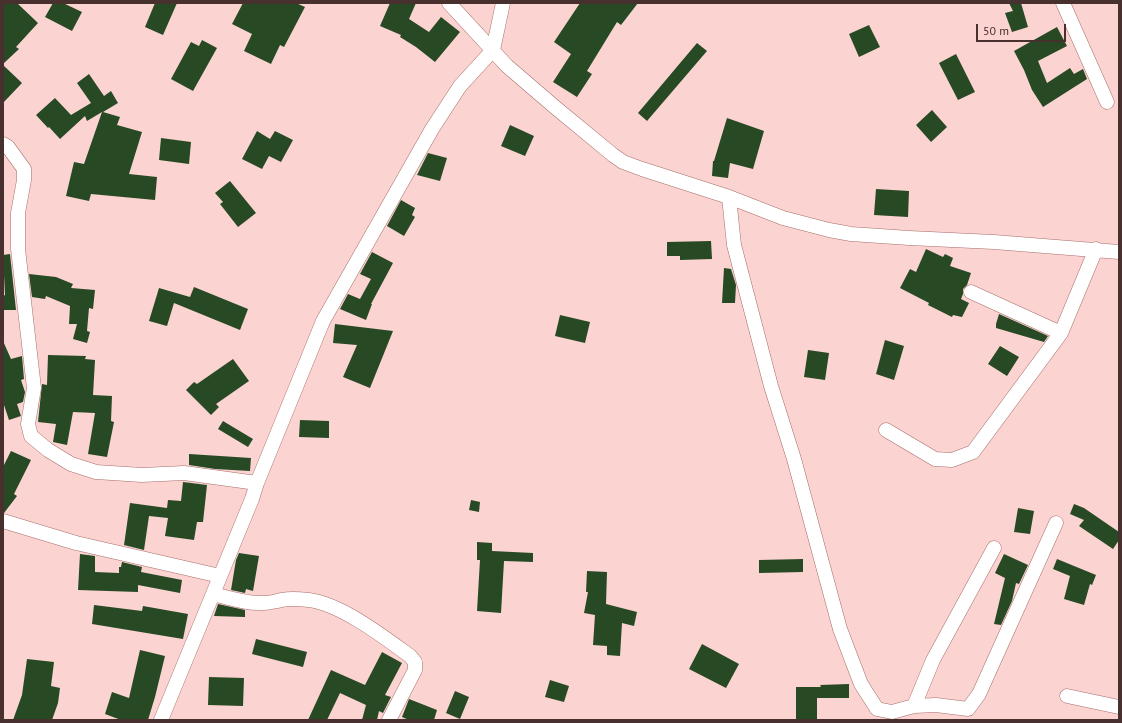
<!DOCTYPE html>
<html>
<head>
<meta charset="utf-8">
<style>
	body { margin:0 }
	#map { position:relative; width:1122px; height:723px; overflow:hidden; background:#fbd3d1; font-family:"PT Sans",sans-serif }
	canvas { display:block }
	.frame { position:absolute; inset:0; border:4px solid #48302e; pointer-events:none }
	.scale { position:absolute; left:976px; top:24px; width:90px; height:18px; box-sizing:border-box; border:2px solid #48302e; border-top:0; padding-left:5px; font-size:12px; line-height:14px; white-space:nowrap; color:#48302e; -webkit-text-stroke:3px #fbd3d1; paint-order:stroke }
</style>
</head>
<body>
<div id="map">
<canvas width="1122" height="723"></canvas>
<div class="frame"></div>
<div class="scale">50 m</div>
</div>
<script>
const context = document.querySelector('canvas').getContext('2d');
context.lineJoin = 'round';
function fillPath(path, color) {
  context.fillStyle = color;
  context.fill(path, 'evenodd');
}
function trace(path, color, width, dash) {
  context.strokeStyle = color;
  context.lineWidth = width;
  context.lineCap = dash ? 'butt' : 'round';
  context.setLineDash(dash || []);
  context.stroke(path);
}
fillPath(new Path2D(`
	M3,3H17L38,23L16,47L19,49L3,64Z
	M53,3H63L82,12L72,31L45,17Z
	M155,3H177L163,35L145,27Z
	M243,3H296L305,7L284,47L280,45L271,64L244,51L252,34L232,24Z
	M390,3H416L409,19L429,32L441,17L460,32L435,62L416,47L400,37L401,35L380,26Z
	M580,3H638L621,25L617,22L587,71L592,74L577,97L553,82L571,54L554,42Z
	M1009,3H1021L1028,27L1012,32L1005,13L1013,11Z
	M869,25L880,47L859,57L849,34Z
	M1057,27L1067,46L1038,61L1047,83L1070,68L1074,74L1083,69L1087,79L1043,107L1032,90L1024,70L1014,51Z
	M202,40L217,48L193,91L171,79L191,42L199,46Z
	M697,43L707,51L647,121L638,113Z
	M956,54L975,92L958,100L939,63Z
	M3,65L22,83L3,103Z
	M89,74L104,96L111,91L118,103L103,112L120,117L117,125L142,132L129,174L157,177L155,200L91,194L89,201L66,196L74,162L84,164L102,112L87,121L85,116L60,139L49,127L48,128L36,115L55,98L71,115L91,103L77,83Z
	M932,110L947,127L931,142L916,125Z
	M727,118L764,131L753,169L730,163L728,178L712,176L713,161H714Z
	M510,125L534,136L525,156L501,146Z
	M257,131L270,139L275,131L293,140L281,162L269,156L262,169L242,159Z
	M161,138L191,142L189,164L159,160Z
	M428,153L447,158L440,181L417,175Z
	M230,181L256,213L238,227L220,204L223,202L215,193Z
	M876,189L909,191L908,217L874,215Z
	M401,200L415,208L412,215L415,217L404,236L387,226Z
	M711,241L712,259L680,260V256H667V242Z
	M926,249L943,257L945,254L953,258L950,266L971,273L967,285L963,289V294L961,299L969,303L962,317L953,315L952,317L928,305L929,303L900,288L910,269L916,272Z
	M372,252L393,263L371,304H372L366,320L340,309L348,294L360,299L371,279L360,274Z
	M10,254L16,310H3V296L5,295L3,255Z
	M724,268L731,269L736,285L735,303H722Z
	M29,274L56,277L73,284L71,288L95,290L93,309L89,308L87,331L90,332L87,343L73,339L77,324H69L70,306L46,296L45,299L32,297Z
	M194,287L248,309L240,330L174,303L167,326L149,321L159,288L190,297Z
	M999,314L1048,336L1044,342L996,328V324Z
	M560,315L590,322L585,343L555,336Z
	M335,324L393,331L370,388L343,377L357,345L333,343Z
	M885,340L904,346L894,380L876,374Z
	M3,341L11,359L22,356L24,379L21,380L25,392L23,402L17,404L21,416L9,420L3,402Z
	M1000,346L1019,357L1007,376L988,364Z
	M808,350L829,353L825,380L804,377Z
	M48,355L86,356L85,359L95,360L93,395L112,396L111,421L114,422L107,457L88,454L95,413L73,412L67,445L53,442L56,424L38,422L42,384L47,385Z
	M233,359L249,381L216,404L219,407L211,415L186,390L194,382L197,384Z
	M300,420L329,421V438L299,437Z
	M223,421L253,439L248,447L218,429Z
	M11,451L31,460L14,494L17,496L4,513H3V467Z
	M189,454L251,458L250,471L215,469L189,465Z
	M183,482L207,485L203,522H197L194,540L165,536L168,518L149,516L144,550L124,545L130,503L167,508L168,500L181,501Z
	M471,500L480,502L479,512L469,510Z
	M1074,504L1084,508L1119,532V540L1113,549L1079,526L1084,520L1070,514Z
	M1018,508L1034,511L1030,534L1014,532Z
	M477,542L492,543V551L533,553V562L504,561L501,613L477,611L480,560H477Z
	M239,553L259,556L253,591L246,589L245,593L231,590L236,560Z
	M80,554L95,556V572L119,573V567H121L122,562L142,567L141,572L182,580L180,593L138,585V592L78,590Z
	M1004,554L1028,565L1019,584L1016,583L1012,601L1001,625L994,624L1005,578L995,573Z
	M803,559V572L759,573V560Z
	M1057,559L1096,575L1092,585L1090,584L1084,605L1064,599L1070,576L1053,569Z
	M587,571L607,572L606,604L637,612L634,626L622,623L620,656L607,655V646L593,645L595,615L584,613L588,592H586Z
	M218,604L245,610V617L214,616Z
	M94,605L142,611L143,606L188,614L183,639L92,624Z
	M256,639L307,652L303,667L252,654Z
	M702,644L739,664L726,688L689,669Z
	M140,650L165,656L155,697L148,720H121L105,714L112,692L129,698Z
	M382,652L402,663L385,695L391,697L383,713L379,711L377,720H362L366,705L340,693L327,720H308L331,670L365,685Z
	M27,659L54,662L51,686L60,688L58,703L52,720H13L22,695Z
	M209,677L244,678L243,706L208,705Z
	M550,680L569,686L564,702L545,697Z
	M849,684V698H817V720H796V687H821L820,685Z
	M455,691L469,697L460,719L446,713Z
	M409,699L437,710L434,720H409L402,717Z`), '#274924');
const minor = new Path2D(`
	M449,3L507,66L556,108L613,155L623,162L642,169L729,197L783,218L829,230L851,234L909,238L994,242L1119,252
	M1063,3L1107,102
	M3,144L8,147L24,169V180L18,213V249L34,388L28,424L31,436L48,450L71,464L96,472L142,475L184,473L257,483L252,499L161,720
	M729,197L734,245L771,386L794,459L840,629L861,684L877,709L892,712L914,706L936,705L968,709L979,694L1056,523
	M971,292L1061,333
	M886,430L935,459L952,460L973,452L1061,333L1096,249
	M257,483L323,321L432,129L460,86L493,50L503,3
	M3,521L76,543L220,576
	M213,594C229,598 247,604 264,603C270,603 276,601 282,600C291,598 300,599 309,600C341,604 384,637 410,656L415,662V670L389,720
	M1067,696L1119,707
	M914,706L933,660L994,548`);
trace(minor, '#a76e6b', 15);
trace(minor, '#fff', 14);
</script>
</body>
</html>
